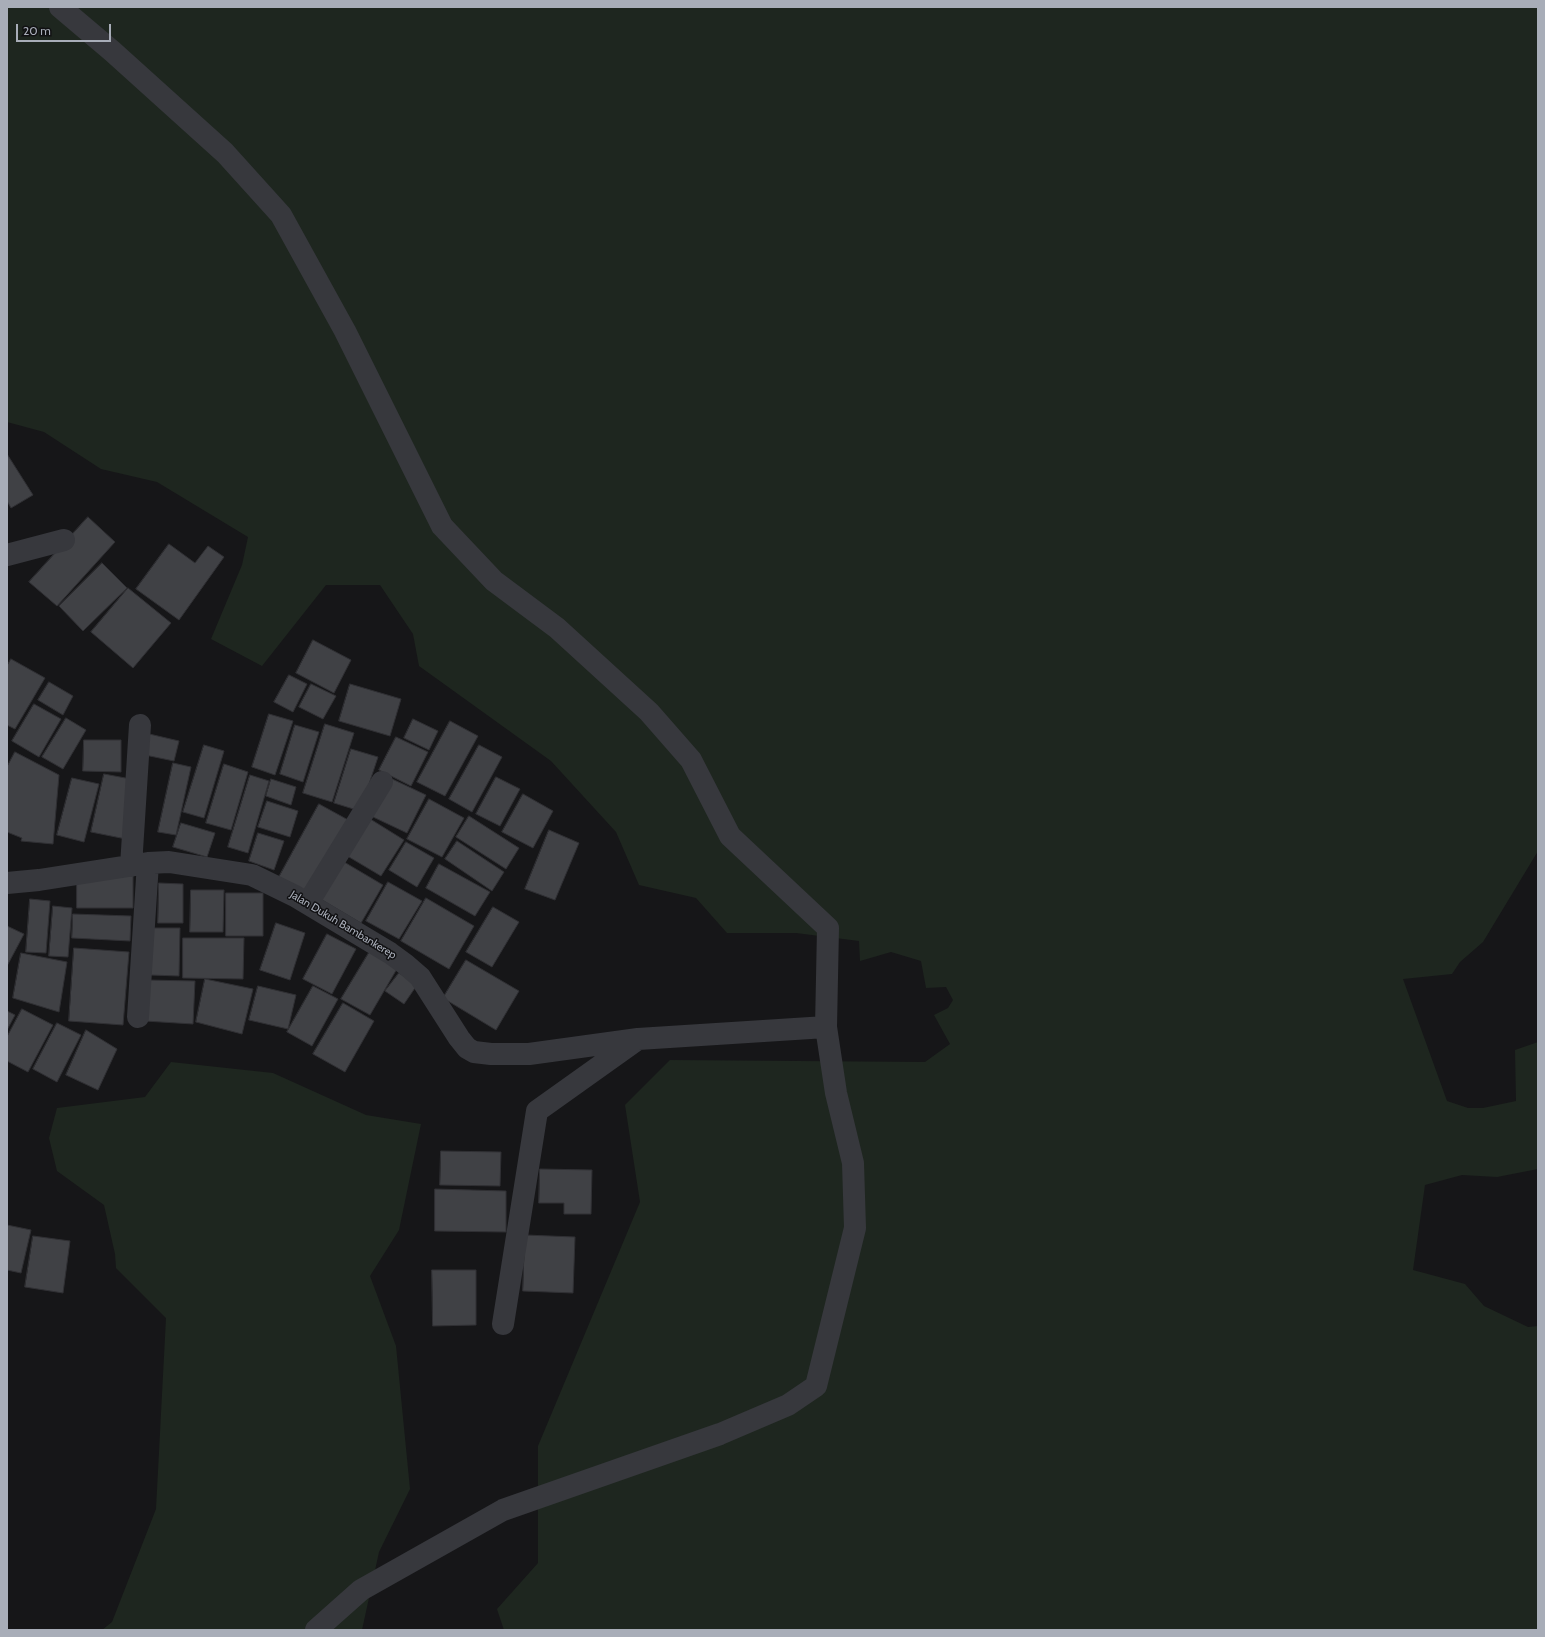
<!DOCTYPE html>
<html>
<head>
<meta charset="utf-8">
<style>
	body { margin:0 }
	#map { position:relative; width:1545px; height:1637px; overflow:hidden; background:#161618; font-family:Cabin,sans-serif }
	canvas { display:block }
	.frame { position:absolute; inset:0; border:8px solid #a8adb8; pointer-events:none }
	.scale { position:absolute; left:16px; top:24px; width:95px; height:18px; box-sizing:border-box; border:2px solid #a8adb8; border-top:0; padding-left:5px; font-size:12px; line-height:14px; white-space:nowrap; color:#a8adb8; -webkit-text-stroke:3px #111113; paint-order:stroke }
</style>
</head>
<body>
<div id="map">
<canvas width="1545" height="1637"></canvas>
<div class="frame"></div>
<div class="scale">20 m</div>
</div>
<script>
const context = document.querySelector('canvas').getContext('2d');
context.lineJoin = 'round';
function fillPath(path, color) {
  context.fillStyle = color;
  context.fill(path, 'evenodd');
}
function trace(path, color, width, dash) {
  context.strokeStyle = color;
  context.lineWidth = width;
  context.lineCap = dash ? 'butt' : 'round';
  context.setLineDash(dash || []);
  context.stroke(path);
}
function label(font, color, halo, rows, align = 'center') {
  context.font = font + ' Cabin,sans-serif';
  context.lineWidth = 3;
  context.setLineDash([]);
  context.textBaseline = 'middle';
  context.strokeStyle = halo;
  context.fillStyle = color;
  for (const [text, x, y, turn = 0] of rows) {
    context.save();
    context.translate(x, y);
    context.rotate((+turn || 0) * Math.PI / 180);
    context.textAlign = isNaN(turn) ? turn : align;
    if (halo) context.strokeText(text, 0, 0);
    context.fillText(text, 0, 0);
    context.restore();
  }
}
fillPath(new Path2D(`
	M7,7H1538V851L1483,942L1460,962L1452,974L1403,979L1447,1101L1468,1108H1483L1516,1101L1515,1050L1538,1042V1169L1497,1177L1462,1175L1425,1185L1413,1270L1465,1284L1484,1306L1528,1327L1538,1326V1630H504L497,1609L538,1563V1446L640,1202L625,1105L670,1060L925,1062L950,1044L934,1015L948,1008L953,1000L946,987L926,988L921,961L891,952L860,961L859,941L796,933H727L696,898L639,885L616,832L551,761L419,666L413,634L380,585H326L262,666L211,639L242,565L248,537L157,482L101,469L44,432L7,422Z
	M171,1062L273,1073L366,1115L421,1124L399,1230L370,1276L396,1346L410,1489L379,1552L362,1630H102L112,1622L156,1509L166,1318L116,1268L115,1254L104,1205L57,1171L49,1138L57,1108L145,1097Z`), '#1e261f');
const building = new Path2D(`
	M7,454L33,495L11,508L7,501Z
	M88,517L115,542L57,606L29,582Z
	M169,544L195,563L208,546L224,557L179,620L136,589Z
	M102,563L127,588L83,631L59,606Z
	M128,588L171,623L133,668L91,632Z
	M313,640L351,660L334,693L296,673Z
	M11,659L45,678L15,729L7,725V666Z
	M289,675L307,684L293,712L274,702Z
	M49,682L73,696L63,715L38,700Z
	M311,684L336,696L323,719L299,707Z
	M350,684L401,699L390,736L339,721Z
	M34,704L61,719L39,757L12,741Z
	M269,714L293,721L275,775L252,767Z
	M66,718L86,730L63,769L42,757Z
	M413,719L438,731L429,750L404,738Z
	M450,721L478,736L445,796L417,782Z
	M325,724L354,733L332,802L303,793Z
	M295,725L319,732L303,782L280,774Z
	M145,733L179,741L174,761L140,754Z
	M396,737L428,752L411,786L379,770Z
	M84,740H121V772L83,771Z
	M204,745L224,751L204,818L183,812Z
	M479,745L502,757L472,812L449,799Z
	M351,749L378,757L360,811L334,803Z
	M15,752L59,775L53,844L21,841L22,838L7,832V767Z
	M173,763L191,767L176,835L158,832Z
	M224,764L248,772L231,830L206,823Z
	M104,774L136,780L126,839L91,832Z
	M250,775L269,781L248,853L228,847Z
	M496,777L520,789L500,826L476,814Z
	M72,778L99,784L84,842L57,835Z
	M390,778L426,795L407,833L371,816Z
	M271,779L296,787L291,805L266,796Z
	M523,794L553,811L533,848L502,832Z
	M429,799L464,818L442,857L407,839Z
	M267,801L298,811L290,837L258,827Z
	M319,804L350,821L310,894L279,877Z
	M469,816L519,848L506,869L456,837Z
	M367,817L404,840L381,876L344,854Z
	M181,823L215,833L207,857L173,847Z
	M549,830L579,843L555,900L525,889Z
	M258,833L284,841L274,870L249,861Z
	M457,841L504,872L492,891L445,859Z
	M406,842L434,858L417,887L389,870Z
	M339,859L383,885L361,923L317,897Z
	M439,864L490,892L475,916L426,888Z
	M77,875H133V908H77Z
	M388,882L422,901L399,939L366,921Z
	M159,883L183,884V923H158Z
	M191,890H224L223,932H190Z
	M226,893H263V936H226Z
	M426,898L474,926L449,969L401,941Z
	M30,899L50,901L46,953L26,952Z
	M53,906L72,908L68,957L49,956Z
	M493,907L519,922L492,967L466,952Z
	M73,914L131,916L130,941L72,938Z
	M276,923L305,933L290,980L260,970Z
	M7,926L24,934L7,966Z
	M151,928H180L179,976L150,975Z
	M327,934L356,949L332,994L303,979Z
	M183,938H244L243,979L183,978Z
	M74,948L129,952L123,1025L69,1021Z
	M370,951L398,967L370,1015L341,999Z
	M21,953L67,962L59,1012L13,998Z
	M466,960L519,991L496,1030L443,998Z
	M399,973L417,985L404,1004L385,991Z
	M205,979L253,989L242,1034L196,1022Z
	M147,980L195,981L193,1024L145,1021Z
	M258,986L296,995L288,1029L249,1020Z
	M313,986L338,999L312,1046L287,1032Z
	M343,1003L374,1021L345,1072L313,1054Z
	M22,1009L53,1025L28,1072L7,1061V1037Z
	M7,1011L15,1015L7,1030Z
	M57,1023L81,1035L57,1082L33,1069Z
	M86,1030L117,1049L98,1090L66,1075Z
	M441,1151L501,1152L500,1186L440,1185Z
	M540,1169L592,1170L591,1214H564V1203H539Z
	M435,1189L506,1191V1232L435,1231Z
	M7,1225L31,1230L21,1273L7,1270Z
	M525,1235L575,1237L573,1293L523,1291Z
	M33,1236L70,1241L63,1293L25,1287Z
	M432,1270H476V1325L433,1326Z`);
fillPath(building, '#404145');
trace(building, '#303034', 1);
trace(new Path2D(`
	M60,7L112,51L225,153L281,215L345,331L442,526L494,581L557,628L649,712L691,760L730,836L828,928L826,1027L836,1093L853,1163L855,1228L816,1386L788,1405L720,1434L503,1510L361,1590L316,1630
	M7,555L64,540
	M131,866L140,725
	M7,883L39,880L148,863L169,862L252,875L295,896L390,953L405,964L420,977L459,1038L467,1048L474,1052L491,1054H529L638,1039
	M308,903L382,782
	M138,1017L148,863
	M503,1324L537,1111L638,1039L826,1027`), '#37383d', 22);
label('11px', '#a8adb8', '#111113', [
	["Jalan Dukuh Bambankerep",343,925,31]
]);
</script>
</body>
</html>
